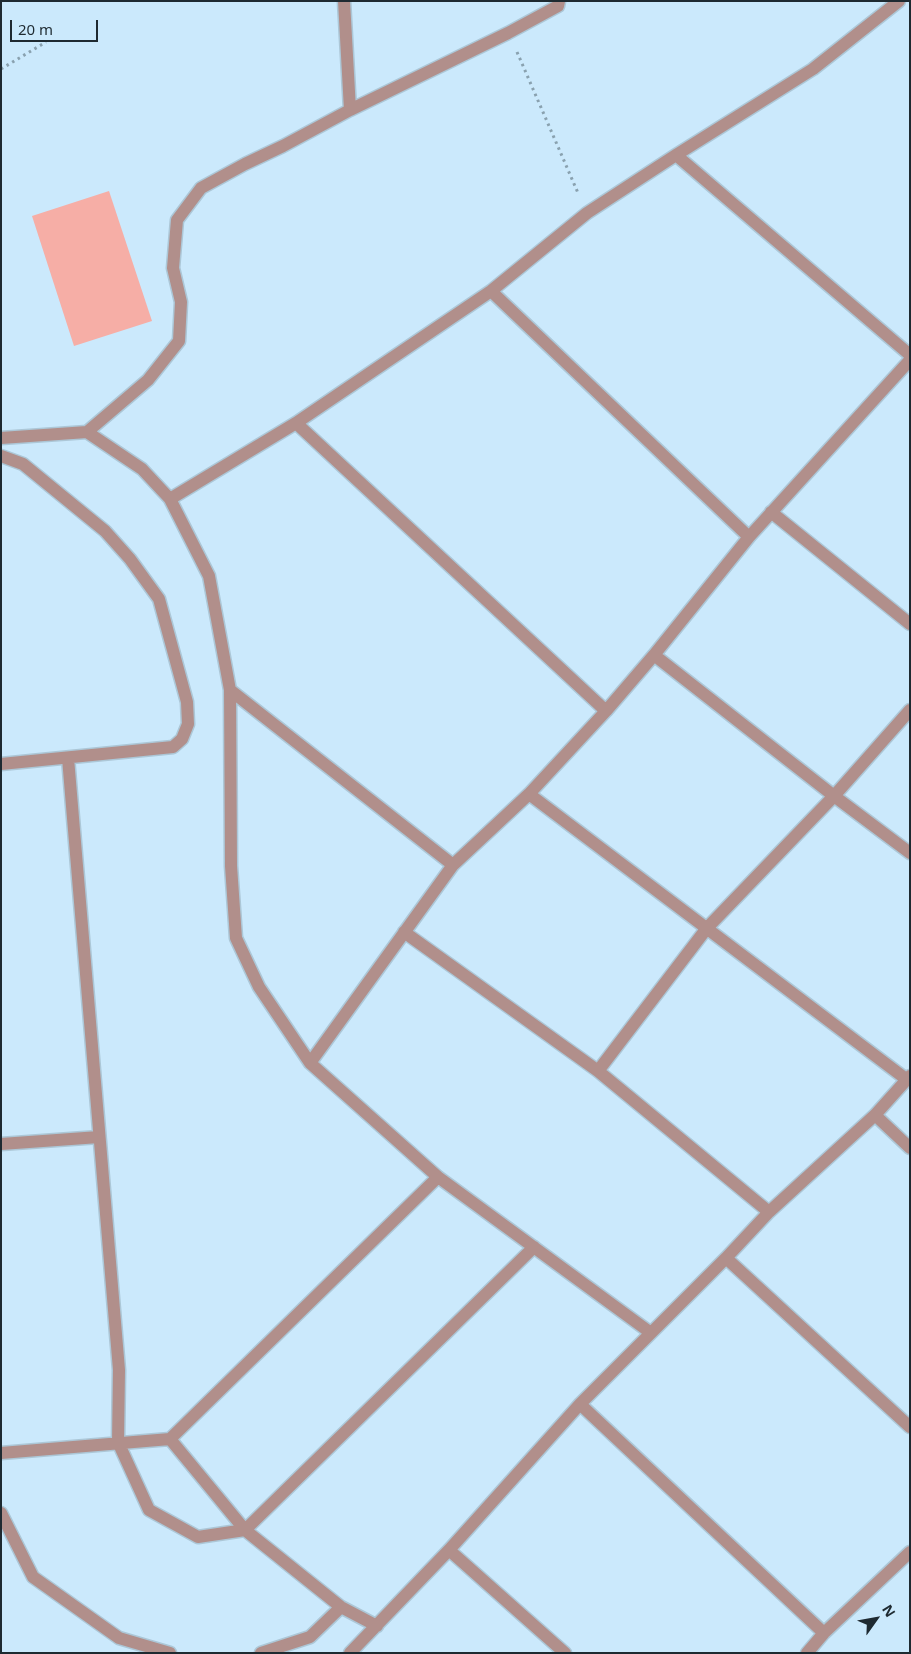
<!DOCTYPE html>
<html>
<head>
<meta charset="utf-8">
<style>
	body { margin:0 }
	#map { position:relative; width:911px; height:1654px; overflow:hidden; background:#cbe9fc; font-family:"Noto Sans",sans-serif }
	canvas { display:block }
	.frame { position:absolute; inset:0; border:2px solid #1e2a31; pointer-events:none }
	.north { position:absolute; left:851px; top:1594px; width:50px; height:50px; -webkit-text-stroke:4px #cbe9fc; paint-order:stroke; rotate:58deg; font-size:14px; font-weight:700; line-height:20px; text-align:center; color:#1e2a31 }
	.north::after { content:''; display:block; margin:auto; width:18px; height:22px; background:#1e2a31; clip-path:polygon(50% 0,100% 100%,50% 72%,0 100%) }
	.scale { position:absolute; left:10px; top:20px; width:88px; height:22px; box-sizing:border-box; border:2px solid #1e2a31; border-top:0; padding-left:6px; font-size:15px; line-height:18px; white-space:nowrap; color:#1e2a31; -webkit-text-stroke:4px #cbe9fc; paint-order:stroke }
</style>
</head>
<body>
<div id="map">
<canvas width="911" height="1654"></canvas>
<div class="frame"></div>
<div class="north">N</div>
<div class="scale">20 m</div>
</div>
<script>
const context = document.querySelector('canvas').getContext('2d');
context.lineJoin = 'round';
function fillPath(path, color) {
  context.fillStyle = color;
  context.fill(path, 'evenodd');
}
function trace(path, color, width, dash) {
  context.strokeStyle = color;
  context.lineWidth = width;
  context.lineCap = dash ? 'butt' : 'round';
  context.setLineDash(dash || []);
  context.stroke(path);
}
fillPath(new Path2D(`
	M109,191L152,321L74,346L32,216Z`), '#f6aea6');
const street = new Path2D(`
	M344,1L350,110
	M676,155L910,355
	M491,291L749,537
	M296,423L606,711
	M87,432L148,380L179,341L181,302L173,268L177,220L201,188L245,164L283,146L350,110L508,33L558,6L559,1
	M1,438L87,432L142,469L170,499L209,576L230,690L231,866L236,938L259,987L310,1063L438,1177L651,1333
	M1,456L23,464L105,531L130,559L159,599L187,702L188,724L182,739L173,747L1,764
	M170,499L296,423L491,291L587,213L676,155L813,69L899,1
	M771,512L910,624
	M654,655L834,796L910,853
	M230,690L453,865
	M68,758L119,1370L118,1442L149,1510L198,1537L245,1530L341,1607L377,1626
	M529,794L906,1079
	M404,932L598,1071L769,1212
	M310,1063L453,865L529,794L606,711L654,655L749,537L910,360
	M598,1071L707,928L834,796L910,710
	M875,1115L910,1148
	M1,1144L99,1137
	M438,1177L170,1439L245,1530L534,1247
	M726,1258L910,1427
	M580,1404L824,1633
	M1,1453L170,1439
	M1,1513L33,1577L119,1638L170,1653
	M449,1550L565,1653
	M261,1653L310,1637L341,1607
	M350,1653L449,1550L580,1404L726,1258L769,1212L875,1115L910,1076
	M807,1653L824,1633L910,1552`);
trace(street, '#acc7d7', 15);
trace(new Path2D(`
	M517,52L578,193
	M1,69L46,42`), '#89a1af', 3, [2.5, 4]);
trace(street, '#b18f8b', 12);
</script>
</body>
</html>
